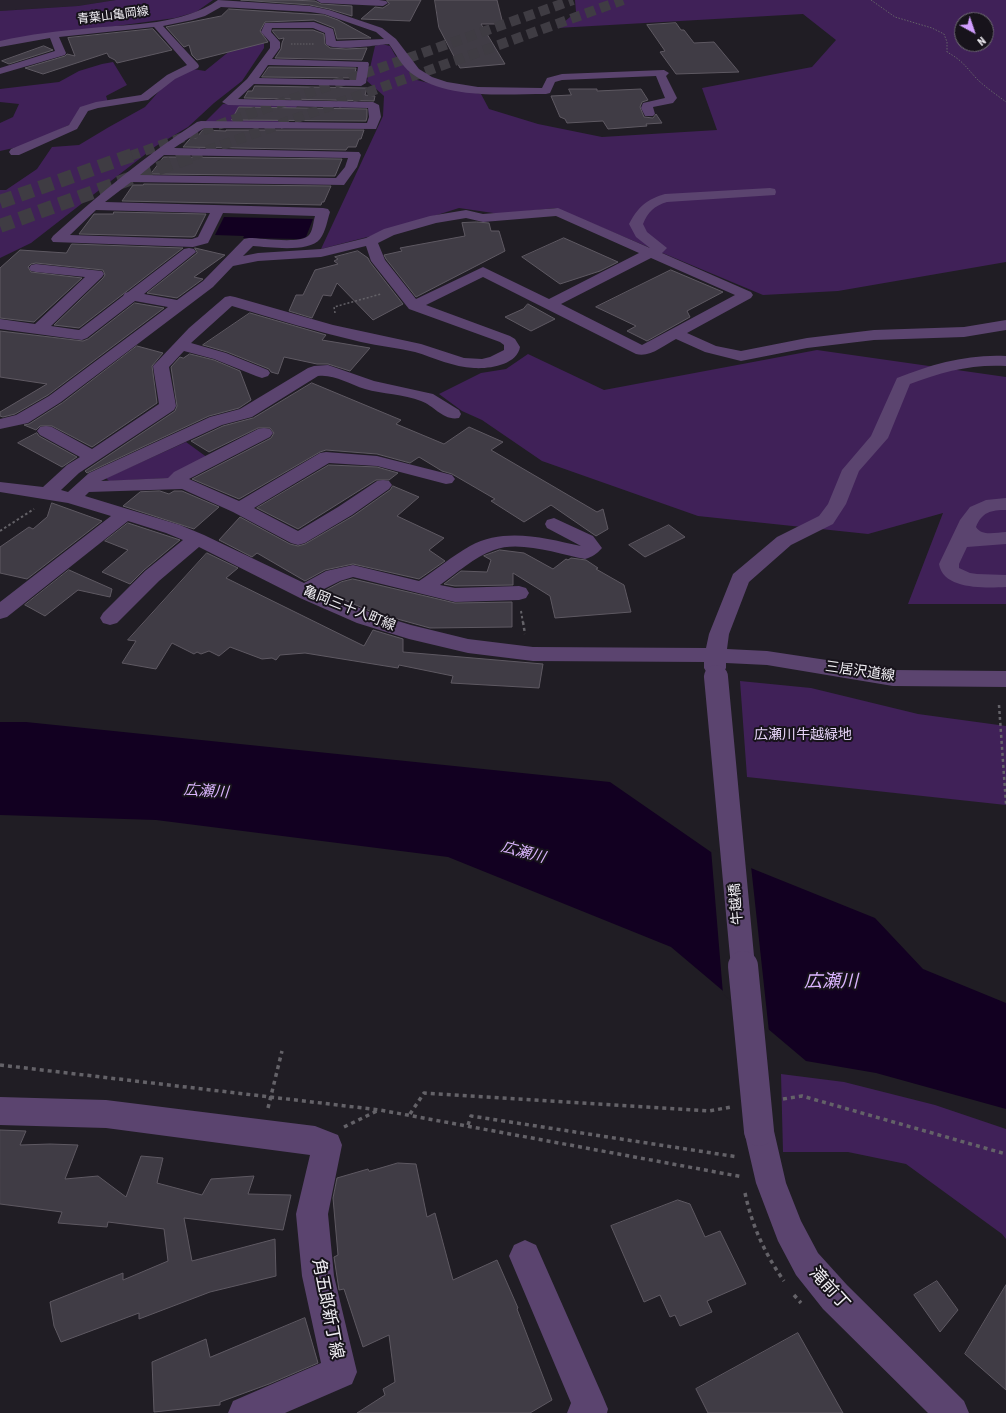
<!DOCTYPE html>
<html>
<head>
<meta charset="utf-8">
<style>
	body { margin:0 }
	#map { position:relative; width:1006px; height:1413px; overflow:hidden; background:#201d24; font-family:"Roboto Condensed",sans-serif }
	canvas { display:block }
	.north { position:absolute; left:954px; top:12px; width:40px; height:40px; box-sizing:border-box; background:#17131b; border:1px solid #6e6b71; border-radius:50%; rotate:140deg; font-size:11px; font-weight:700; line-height:16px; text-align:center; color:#f0eef3 }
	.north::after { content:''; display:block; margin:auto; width:14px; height:18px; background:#d19dfe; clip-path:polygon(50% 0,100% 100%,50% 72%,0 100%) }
</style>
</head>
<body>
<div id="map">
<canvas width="1006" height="1413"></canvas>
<div class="north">N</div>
</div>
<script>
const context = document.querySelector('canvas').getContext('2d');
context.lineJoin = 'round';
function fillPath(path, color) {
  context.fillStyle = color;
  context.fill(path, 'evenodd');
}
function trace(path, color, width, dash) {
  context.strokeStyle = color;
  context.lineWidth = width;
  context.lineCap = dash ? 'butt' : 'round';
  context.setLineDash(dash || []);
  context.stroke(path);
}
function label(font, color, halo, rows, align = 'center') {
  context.font = font + ' "Roboto Condensed","Noto Sans JP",sans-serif';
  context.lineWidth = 4;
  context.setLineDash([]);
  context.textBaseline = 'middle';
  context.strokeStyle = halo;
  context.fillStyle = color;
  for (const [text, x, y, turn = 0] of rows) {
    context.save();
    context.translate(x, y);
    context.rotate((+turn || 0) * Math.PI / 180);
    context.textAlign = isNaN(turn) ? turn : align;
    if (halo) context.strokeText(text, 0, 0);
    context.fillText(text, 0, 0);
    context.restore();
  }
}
fillPath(new Path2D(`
	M0,0H116L78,6L0,11Z`), '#28212e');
fillPath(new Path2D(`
	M116,0H213L196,12L175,18L0,42V11L78,6Z
	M575,0H1006V262L838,291L763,295L555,208L500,214L459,208L371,236L321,249L383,116L384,96L367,81L375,46L382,44L390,46L395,55L417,80L436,85L481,94L489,109L538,124L602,137L717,130L702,88L812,67L836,40L803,14L557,28L576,12ZM962,20H986V44H962Z
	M247,37L264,42V48L242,81L214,103L188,127L156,146L31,243L0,258V190H6L37,169L52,147L79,145L109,127L145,107L169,80L193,69L205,71Z
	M113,62L127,85L106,96L108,102L83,107L73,123L27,145L0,151V123L13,117L19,104L0,102V89L59,82L79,71L102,64Z
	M223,104L297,106L287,123L205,122Z
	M817,350L1006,377V604H908L943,513L868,534L698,516L542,461L482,420L462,411L439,394L481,373L506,369L528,354L604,390Z
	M186,442L208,458L169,478L109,481L106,478Z
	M740,681L811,688L918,714L1006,726V805L747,777Z
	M781,1074L844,1082L935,1105L1006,1129V1239L1002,1234L906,1164L848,1152H783Z`), '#402158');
fillPath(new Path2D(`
	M224,217L313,219L306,237L300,239L243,238L244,236L215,235Z
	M0,722H26L610,782L711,852L875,918L923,969L1006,1003V1109L876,1073L806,1061L671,947L448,857L156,820L0,815Z`), '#120021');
fillPath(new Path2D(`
	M711,849L751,866L769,1032L723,994Z`), '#201d24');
const building = new Path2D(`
	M241,0H290L315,1L321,4L352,6V16L329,9L310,5Z
	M387,0H421L410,21L361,19L375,7L383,8L389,4Z
	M435,0H497L503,24H481L505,64L460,68L439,28Z
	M229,9L324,15L338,20L371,38L337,39L334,28L314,20L265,22L260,31L268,42L197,60L192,55L189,45L184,47L166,27L221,16Z
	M676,23L681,30H684L694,43L714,42L739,72L676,74L660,52L665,51L647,25Z
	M153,29L172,50L117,63L115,60L109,57L107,53L43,74L25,68L65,56L67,54L75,56L68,38Z
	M273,30H313L324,34L325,44L330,48L346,49L367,48L362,60L275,58L281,49L282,43L284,38L279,39L273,32Z
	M44,46L53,50L9,64L2,61Z
	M269,67L356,68L354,78L262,77Z
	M255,86L367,88L365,95L375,96L374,101L244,98L248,91H252Z
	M569,89H597V91L641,89L648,100L642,102L640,107L644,117L653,118L656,114L662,123L646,124L647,126L608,129L603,121L567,123L565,119L560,117L551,96L571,95Z
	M239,107L367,109V117L366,121L232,120Z
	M203,130L226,131V130H364L361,139H359L356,147H348L346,150L183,147L188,141L191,138H196Z
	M164,157H172L342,159L335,176L151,174Z
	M144,184L331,186L324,202H322L321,205L122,201L133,185H143Z
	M114,212L206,214L195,236L192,237L79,234L94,214H113Z
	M477,222L489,223L491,231H499L505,251L416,297L386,259L384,255L402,251L400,248L465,236L462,223Z
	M564,238L618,262L600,271L560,284L522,257Z
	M72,244L183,248L79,328L54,325L103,278L105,275L103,270L36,263L31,264L28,267L31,272L82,278L34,322L0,318V268L20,250L66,253Z
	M195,248L225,255L194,277L203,279L177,298L147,293L197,253Z
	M358,251L368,258L370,262L403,304L373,320L337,283L331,296L323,295L312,318L289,311L296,295H303L315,270L338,264L334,261L338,259L335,257Z
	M671,270L723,292L687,311L690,317L647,341L627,331L636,326L596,307Z
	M135,303L164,308L48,395L15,414L3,417L0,416V412L47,384L0,377V331L83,341L88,339Z
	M528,304L555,319L531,331L505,317L523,309Z
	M250,313L326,335L322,340L370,348L350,371L328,364H317L284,357L278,374L271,372L269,369L227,352L203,345Z
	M137,346L163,353L152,366L157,403L92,447L52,426H40L36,430L24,425L29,424L62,403Z
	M190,354L214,360L240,371L251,400L239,408L209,416L87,473L85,471L175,411L177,406L171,367L180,357L183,358Z
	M312,383L401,420L396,424L444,444L469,427L503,442L491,450L597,512L603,509L608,529L596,536L551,505L524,522L491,501L495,499L452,474L442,471L419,457L410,463L377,454L326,450L320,452L239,499L192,479L271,438L274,433L270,428H258L209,452L191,441L223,426L253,418Z
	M37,433L39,436L77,457L62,467L18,443Z
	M329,465L377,467L398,473L389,480H376L298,529L257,508Z
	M393,486L419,497L397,516L444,538L429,550L445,561L419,579L353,564L325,570L305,581L257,553L252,557L219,540L240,517L290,544L298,546L305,544L353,516L390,490Z
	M160,491L169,494L174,491H182L219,507L194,529L123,506L140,492Z
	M52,503L102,521L27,579L0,573V547L29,527L33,529L47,517Z
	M128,523L180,540L144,570L130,584L102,572L128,550L105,541Z
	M669,525L685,537L645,557L629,545Z
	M500,550L524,553L553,569L566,559L568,560L571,558L586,560L598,568L596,569L624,585L631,612L555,618L550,596L513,573V585L455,586L444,584L461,571L487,572L491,560L484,556Z
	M207,553L238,568L226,578L364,646L373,630L403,639V652L543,664L539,688L451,683L453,676L399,665L398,668L305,653L280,655L276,660L272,658L262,659L230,647L219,656L209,651L201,654L197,652L194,654L172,643L156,669L122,663L136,641L128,640Z
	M69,570L112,589L110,597L78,590L45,616L25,605Z
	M353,579L455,603L512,602V627L430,628L372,612L324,591L341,582Z
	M0,1130L26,1131L20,1145L50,1144L78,1145L65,1179L98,1176L126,1197L141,1156L163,1158L157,1183L202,1195L211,1179L254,1176L248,1194L291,1195L283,1230L184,1218L192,1261L275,1239L276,1276L210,1292L139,1319V1313L61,1342L54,1326L50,1302L123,1273V1280L168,1261L164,1229L108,1222L107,1227L58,1223L62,1212L0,1204Z
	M398,1163L416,1164L427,1217L435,1213L453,1280L497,1260L518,1308L517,1309L552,1400L530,1413H357L385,1395L383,1389L395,1382L389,1335L363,1347L344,1289L339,1290L334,1257L338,1255L333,1198L337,1178L368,1169L369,1171Z
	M678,1200L690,1204L705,1237L720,1231L746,1284L707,1301L712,1312L680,1326L675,1315L670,1317L660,1295L644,1302L611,1226Z
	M937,1281L958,1310L940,1332L914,1295Z
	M1006,1285V1390L965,1354Z
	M305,1318L318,1363L269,1384L220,1402V1405L154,1412L152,1362L206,1339L210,1357Z
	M798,1333L843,1413H708L696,1389Z`);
fillPath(building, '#403c45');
trace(building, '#5e5962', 1);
trace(new Path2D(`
	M130,156L573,0
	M192,156L623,0`), '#3f3c43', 10, [10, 5.5]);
trace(new Path2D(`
	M0,202L132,155
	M0,226L195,155`), '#3f3c43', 14, [14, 7]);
trace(new Path2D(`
	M871,0L895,17L932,28L944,34L947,42V52C963,61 965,66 977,79C985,87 997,95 1006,102
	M291,44H314`), '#646268', 1, [1.5, 1.5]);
trace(new Path2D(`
	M335,313L334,307L381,294`), '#646268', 1.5, [2, 2]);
trace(new Path2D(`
	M0,531L34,509
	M521,611L523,623`), '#646268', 2, [2.5, 2.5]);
trace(new Path2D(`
	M523,622L525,634
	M999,705L1006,804`), '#646268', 2.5, [3, 3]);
trace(new Path2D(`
	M0,1065L380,1110L743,1177
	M783,1099L802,1096L1006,1154
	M268,1108L282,1051
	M410,1114L424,1093L709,1111L731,1107
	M468,1125L471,1116L738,1157
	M344,1127L379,1110
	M745,1193C752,1226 765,1254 784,1281
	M794,1295L801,1303`), '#646268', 3.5, [4, 4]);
fillPath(new Path2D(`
	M218,0L310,6L329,10L382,28L396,39L419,69L432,77L447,82L478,87L542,88L547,78L562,74L664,70L669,73L666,76L677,98L673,103L653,107L655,114L653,116H645L641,108L643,103L665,98L656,76L562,80L555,82L550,93L546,94C504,94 446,100 411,73C402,66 396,54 389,44C377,45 333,52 326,44L325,33L313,28H272L271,32L280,42V48L272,59L368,62L369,64L366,83L361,86L254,84L238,99L373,102L379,105L381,117L376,129L204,128L174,148L359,152L361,155L357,167L344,185L131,182L105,202L323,208L328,209L330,212C327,221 326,231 320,239C309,253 269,247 253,246L243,256L258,253L321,249L366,238L384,229L430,216L466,210L483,214L558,208L650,248L636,237L629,224C638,207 647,199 665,194L770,188L775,189L776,192L775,195L667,202C654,206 648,212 643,224L647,232L667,248L662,253L751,292L753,295L751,298L687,333L716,346L741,351L807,338L874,330L964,327L1006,320V330L964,337L874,340L807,348L741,361L705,352L676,339C664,345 650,358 636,354L483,277L426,305L510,336L515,339L520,347C517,365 489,369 474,368C453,367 435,358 415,352C398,348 379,346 361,342C318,332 275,319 232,306L191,343L226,353L268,370L270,373L268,376L262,378L256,376L214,359L184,351L169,367L176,406L174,410L79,473L61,490L68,492L89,473L210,417L240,409L308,368L314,366L328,365L374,381L433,394L459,410L461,414L459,418C443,421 435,406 421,401C404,394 382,394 365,389C349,384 334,374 318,376L252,417L222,425L101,481L168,478L174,472L258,429L264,428L270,429L273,433L270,437L189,479L239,501L320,453L326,452L377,456L452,475L455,479L452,483L446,484L377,466L329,463L254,508L298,531L338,507L377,481L383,480L389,481L392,485L389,489L352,515L305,543L298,545L291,543L233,512L182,489L89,492L85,496L180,525L204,535L304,583L326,571L353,565L419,581C436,570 452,556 470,546C505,527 544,538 581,546L547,528L545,524L547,520L554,518L593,536L602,548C597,554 592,557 585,559C559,554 519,540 494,550C474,557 457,573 440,585L455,588L519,586L526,588L529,593L526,598L519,600L455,602L353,577L340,581L320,591L371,613L411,625L468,639L533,647L706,648L709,634L733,574L777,537L819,516L828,504L842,470L871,436L897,378C932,364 968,354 1006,356V366C972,364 941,372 910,384L888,438L859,471L846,504L833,524L791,545L749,582L729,634L727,649L767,651L893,670L1006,671V687L893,686L767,665L726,663V668L723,673L715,676L707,673L704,668V662L533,661L468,653L409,639L357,623L300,598L199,547L159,581L117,623L110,625L103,623L100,618L103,613L145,571L183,540L166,533L128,521L7,617L0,619V602L111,516L68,503L0,492V482L43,487L67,465L80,457L40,435L37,431L40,427L46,426L52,427L92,449L159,404L153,366L189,328L225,297L230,296L235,297L333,325L421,344L464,358L482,359L490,357L504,350V345L500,342L409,309L371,261L366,246L321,257L258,261L233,266L213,287L61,402L28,423L0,429V419L16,415L49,396L168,307L135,301L87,338L82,340L0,329V319L35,324L85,277L36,272L31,271L29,268L31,265L36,264L102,271L104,274L102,277L51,326L79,330L123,296L125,293L128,292L184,249L189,248L194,249L196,252L144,294L177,300L203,281L244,239L249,238C261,238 299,244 308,236C313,232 313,222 315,216L223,213L208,243L193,247L53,242L51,239L53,236C99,194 145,156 197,122L201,121L367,123L369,117L368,108L228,105L222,102L247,79L270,48V42L261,32L265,23L314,22L333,29L336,41L384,39L376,32L324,14L310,12L221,7L205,16L192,20L163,26L198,64L199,66L198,68L175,79L148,100L98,108L88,111L77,129L19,155H11L9,152L11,149L69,125L80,107L96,102L141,95L167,75L187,65L154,27L59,37L66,53L65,55L0,74V68L55,51L50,38L0,47V41C30,34 60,31 91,28C133,24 182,25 218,0ZM268,65L358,67L356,80L259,78ZM164,155L348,158L345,167L336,178L140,175ZM96,210L210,213L198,237L192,239L70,235ZM556,216L639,253L549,299L483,267L416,299L385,260L378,243L394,235L436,223L466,218L483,222ZM651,258L735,295L642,345L561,304Z
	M316,0H379L386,1L388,3L383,6L321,3Z
	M1006,498V510C991,510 982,512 976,527C982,537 997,532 1006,532V544L967,547L959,564V568L970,573L977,574L1006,575V587C986,588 943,590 939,564L960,520L970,507L986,500Z
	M0,1097L106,1100L315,1126L338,1135L342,1145L328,1214L334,1276L357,1372L352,1384L285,1413H228L233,1401L321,1363L302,1276L296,1214L310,1155L106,1128L0,1125Z
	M759,1116L769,1121L774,1131L786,1183L801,1221L818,1253L847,1285L964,1401L969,1413H928L823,1309L796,1275L778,1241L756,1183L744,1131L749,1121Z
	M525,1240L536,1245L603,1397L608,1409L607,1413H567L571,1403L509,1256L514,1245Z`), '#5b446f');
trace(new Path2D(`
	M716,677L743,967`), '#5b446f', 24);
trace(new Path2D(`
	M743,966L759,1131`), '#5b446f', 30);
label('12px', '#f0eef3', '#17131b', [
	["青葉山亀岡線",113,16,-7]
]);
label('14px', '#f0eef3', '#17131b', [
	["亀岡三十人町線",349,609,22],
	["三居沢道線",860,672,8],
	["牛越橋",737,904,-95]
]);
label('14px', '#e5d2f7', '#17131b', [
	["広瀬川牛越緑地",803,735]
]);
label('italic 15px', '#dbb5fe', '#17131b', [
	["広瀬川",206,792,4],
	["広瀬川",523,853,15]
]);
label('17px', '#f0eef3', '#17131b', [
	["滝前丁",829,1289,48],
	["角五郎新丁線",327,1309,79]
]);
label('italic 18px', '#dbb5fe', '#17131b', [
	["広瀬川",831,982]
]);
</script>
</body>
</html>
